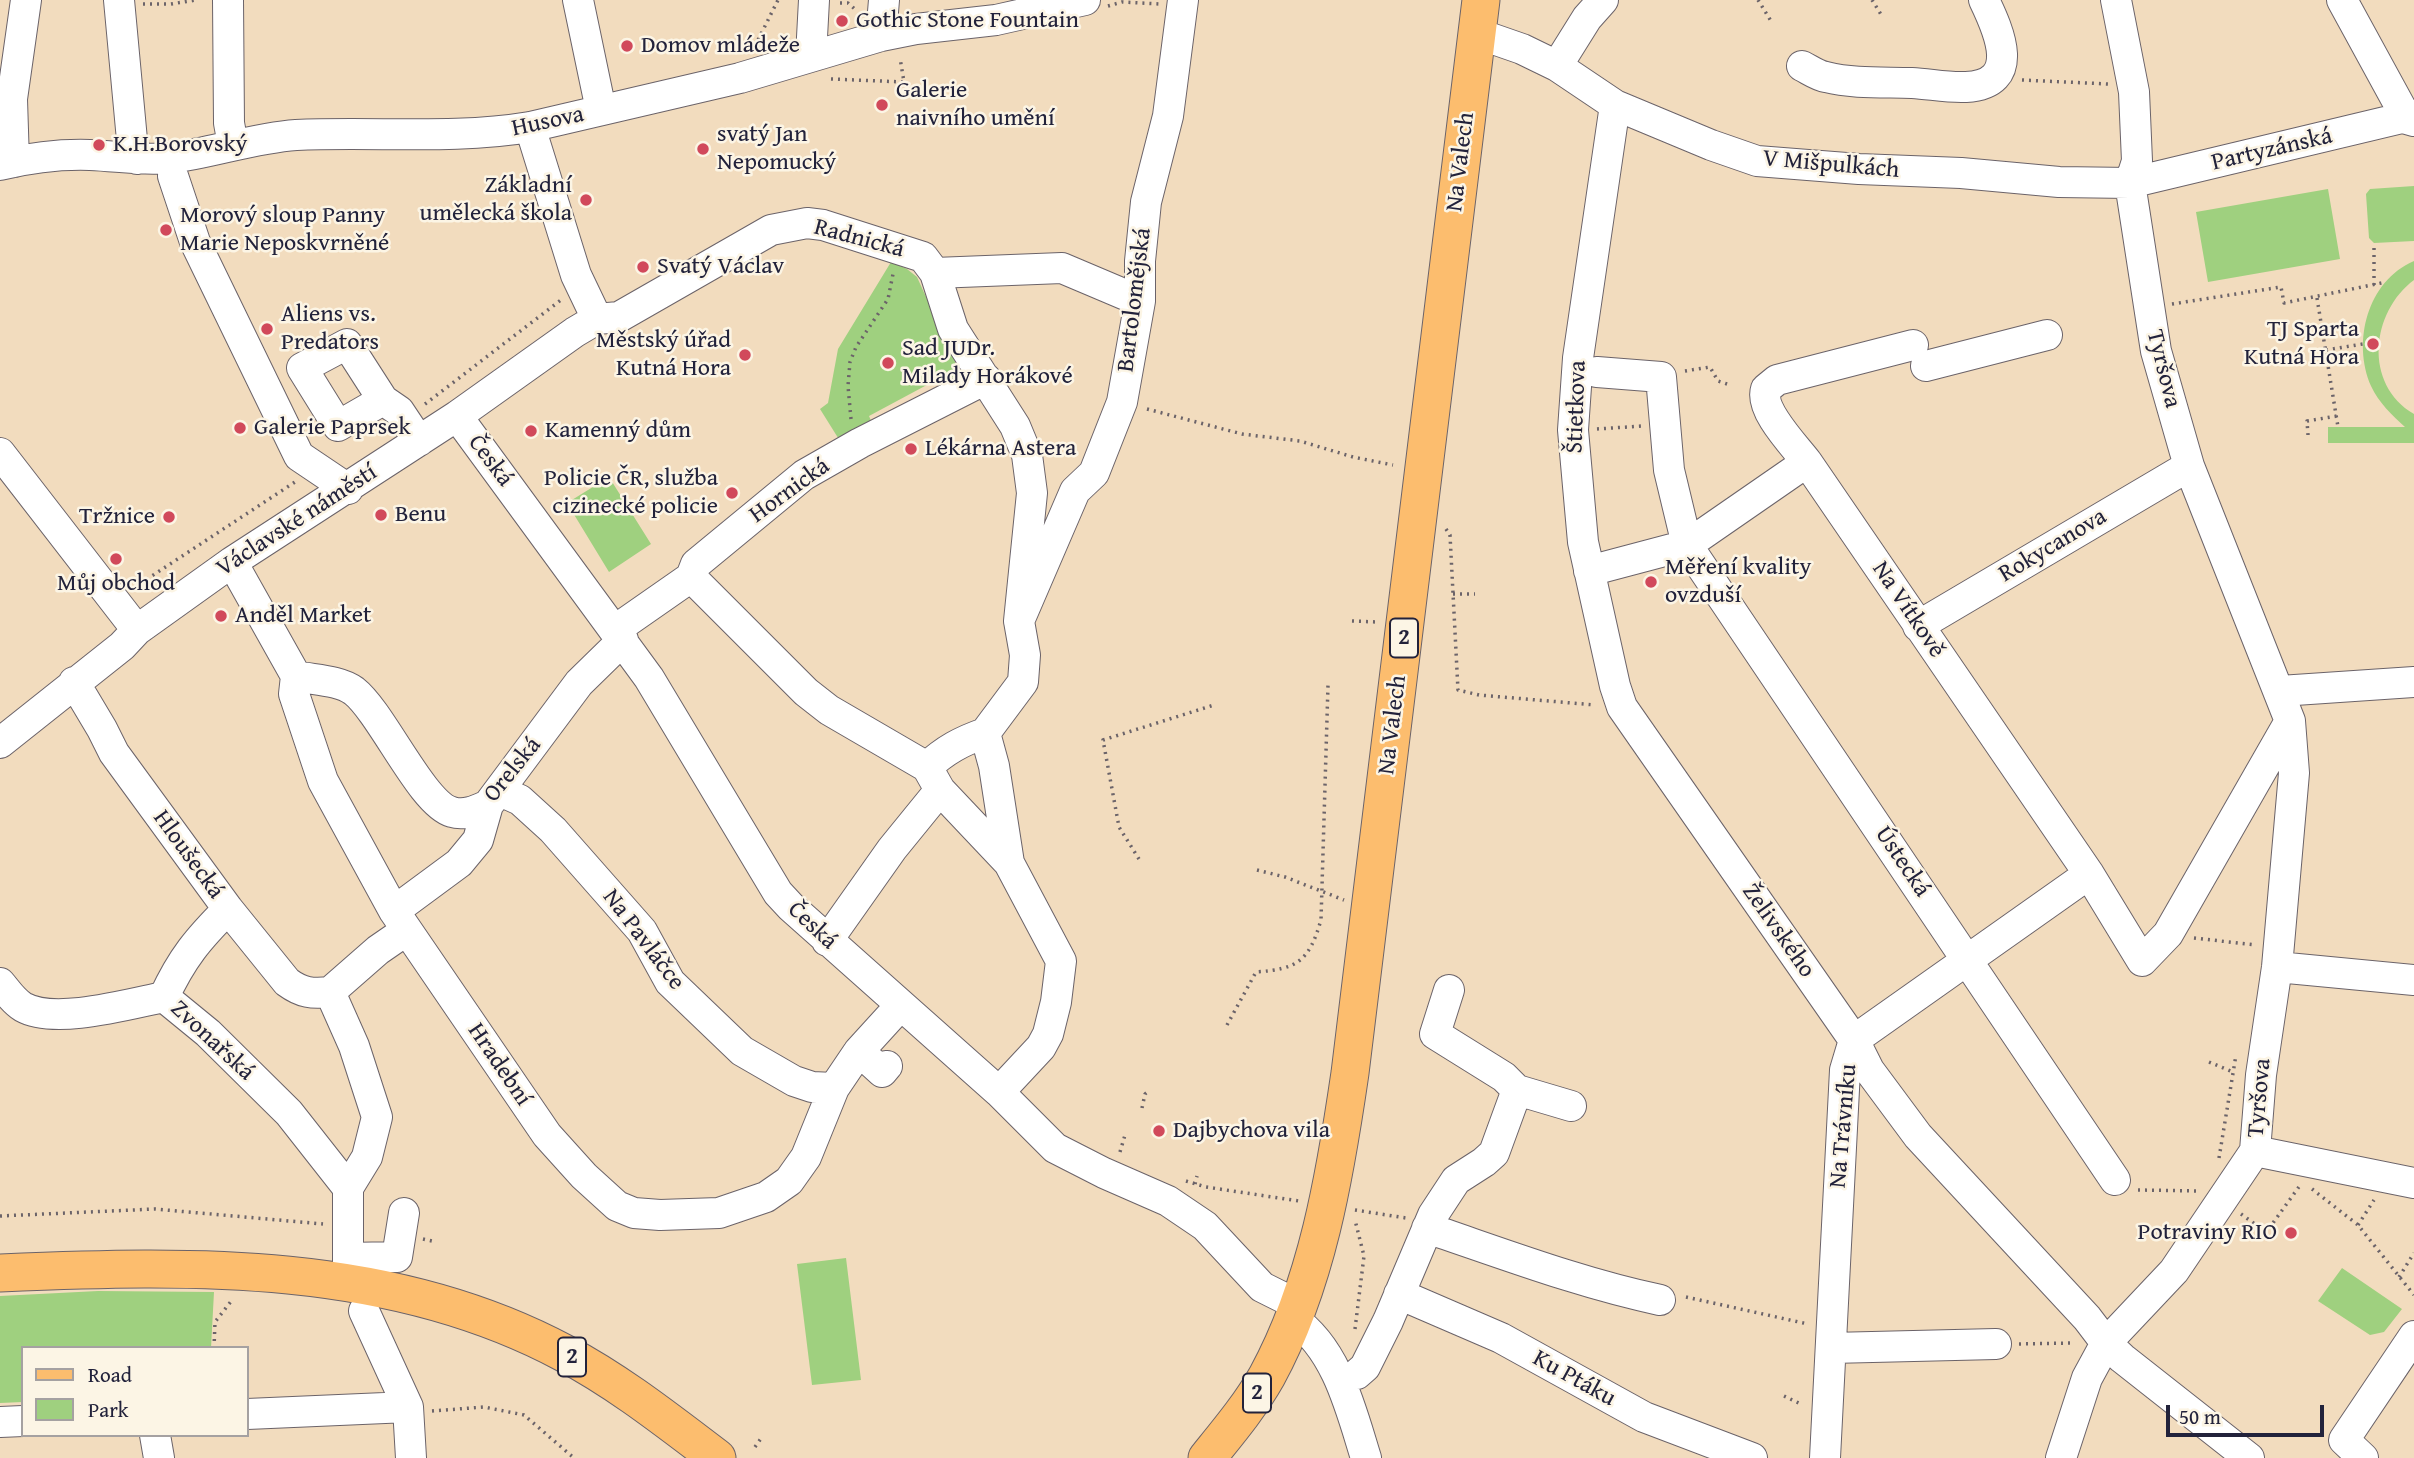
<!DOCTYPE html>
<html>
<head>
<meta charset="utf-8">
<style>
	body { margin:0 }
	#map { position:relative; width:2414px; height:1458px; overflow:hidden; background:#f2dcbe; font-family:"Gentium Book Plus",serif }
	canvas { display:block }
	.legend { position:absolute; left:21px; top:1346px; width:228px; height:91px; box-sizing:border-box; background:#fcf5e5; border:2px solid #a5a1a1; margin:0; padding:9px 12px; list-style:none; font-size:21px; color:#22223b }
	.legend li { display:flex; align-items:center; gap:14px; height:35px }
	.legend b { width:35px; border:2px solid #a5a1a1 }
	.scale { position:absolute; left:2166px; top:1405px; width:158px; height:32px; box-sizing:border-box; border:4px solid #22223b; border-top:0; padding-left:9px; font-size:21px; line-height:24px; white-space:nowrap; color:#22223b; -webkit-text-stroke:5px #fcf5e5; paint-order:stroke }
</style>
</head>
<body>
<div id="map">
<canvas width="2414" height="1458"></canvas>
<ul class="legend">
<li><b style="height:9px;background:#fcbd6e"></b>Road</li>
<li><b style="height:19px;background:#9fd07f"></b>Park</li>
</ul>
<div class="scale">50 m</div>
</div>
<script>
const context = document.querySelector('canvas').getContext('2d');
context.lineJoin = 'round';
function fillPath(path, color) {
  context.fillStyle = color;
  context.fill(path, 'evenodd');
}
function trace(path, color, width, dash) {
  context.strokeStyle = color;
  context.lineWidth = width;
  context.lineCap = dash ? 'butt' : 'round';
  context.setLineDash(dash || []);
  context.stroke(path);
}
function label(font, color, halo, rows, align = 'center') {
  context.font = font + ' "Gentium Book Plus",serif';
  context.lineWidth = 5;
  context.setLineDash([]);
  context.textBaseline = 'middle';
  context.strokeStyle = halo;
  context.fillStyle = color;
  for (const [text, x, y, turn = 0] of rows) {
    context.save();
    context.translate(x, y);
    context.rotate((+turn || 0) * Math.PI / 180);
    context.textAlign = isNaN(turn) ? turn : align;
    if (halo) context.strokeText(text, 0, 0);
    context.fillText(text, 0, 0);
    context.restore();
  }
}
fillPath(new Path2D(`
	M2414,186V241L2374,243L2369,238L2366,194L2370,189Z
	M2328,189L2340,259L2208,282L2196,212Z
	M2414,261V280C2371,312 2363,384 2414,414V443H2328V427H2405C2392,415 2379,403 2371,386C2352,342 2367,281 2414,261Z
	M891,262L907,269L917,277L955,361L957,374L942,385L938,379L869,416L872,423L840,441L820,409L828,403L838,349Z
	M609,477L651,544L609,572L567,503Z
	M846,1258L861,1380L812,1385L797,1264Z
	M2342,1268L2402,1309L2384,1332L2370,1335L2318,1301Z
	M98,1291L214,1292L211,1348H23V1402L0,1403V1296Z`), '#9fd07f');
const minor = new Path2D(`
	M119,0L132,140L137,159
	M228,0L229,123L233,145
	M578,0L601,110
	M2342,0L2407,119L2414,121
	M1476,33L1522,49L1557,66L1615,105L1711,145L1757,161L1859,169L1961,173L2059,182L2130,183L2414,115
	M881,36L884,0
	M811,56L814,0
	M1557,66L1587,18L1603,0
	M1802,66C1810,70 1818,76 1826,77C1854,84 1884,82 1912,83C1930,84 1948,88 1966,87C2023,84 1999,31 1984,0
	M1615,105L1578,358L1573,430L1583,542L1615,686L1622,707L1854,1040L1869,1070L1918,1136L2087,1318L2106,1343L2122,1358L2249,1458
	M530,127L576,275L597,319
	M14,162L12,99L26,0
	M0,165C29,158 60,154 90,155C117,156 143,161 170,158C212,153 253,138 296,135C374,131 452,140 530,127L740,78L881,36L916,29L996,20L1085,0
	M173,176L195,242L299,456L348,489
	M935,273L1062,268L1140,301
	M1913,345L1777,380L1766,389C1759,410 1795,446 1807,462L2089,874L2142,961L2168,934L2290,721
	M1926,366L2047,335
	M1597,372L1661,377L1669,470L1687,545L2115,1180
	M383,400L338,426L302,368L347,344L383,400L399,411L419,441
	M457,416L649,678L778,893L791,907L999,1092L1055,1148L1104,1173L1168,1201L1205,1226L1262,1287L1298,1305
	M0,453L137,630
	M232,562L296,676L294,694L323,781L394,911L547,1135L584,1176L617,1206L634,1213L660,1215L719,1213L766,1197L789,1181L806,1157L834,1088L859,1051L900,1006
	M1589,571L1687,545L1807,462
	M691,577L806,692L829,710L927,767
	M1918,626L2189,466
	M615,630L691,577L696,564L804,475L860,443L986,379
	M296,676C314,680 339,680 354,691C382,713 422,804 452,812C465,816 477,810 488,805L579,683L623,640
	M74,682L102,729L114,753L228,909L287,982C302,993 312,994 330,992L354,1046L377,1117L367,1157L348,1188V1281
	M2280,691L2414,682
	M985,733L1023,682L1025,655L1019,621L1075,491L1094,473L1122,402L1140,301V261L1146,202L1168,116L1183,0
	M985,733C962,741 945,750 927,767L940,790L1009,863L1061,961L1056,1002L1048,1034L1041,1047L999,1092
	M985,733L994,766L1009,863
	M0,743L122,646L137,630L232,562L457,416L575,332L597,319L619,317L771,230L807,223L823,225L923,257L935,273L953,329L1015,426L1027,455L1032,493L1019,621
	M500,791L520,800L553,830L642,931L670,982L742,1051L794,1081L812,1087L834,1088
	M394,911L459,863L478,840L488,805
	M827,941L892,849L940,790
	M2277,967L2414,980
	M0,983C7,991 13,1001 23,1007C55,1025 129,1004 164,997L208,1033L289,1113L348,1188
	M330,992L378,950L407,930
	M164,997C182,958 198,939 228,909
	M859,1051L882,1072L887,1066
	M1517,1090L1571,1106
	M2255,1151L2414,1183
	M1427,1228C1504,1254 1580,1283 1660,1300
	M348,1258L397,1257L404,1213
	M1399,1294L1501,1338L1644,1417L1752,1458
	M364,1311L408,1407L411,1458
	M1293,1319C1337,1349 1351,1410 1366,1458
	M1831,1348L1996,1344
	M1357,1374L1365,1367L1388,1321L1433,1215L1456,1180L1484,1162L1494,1153L1517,1090L1504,1077L1435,1034L1449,990
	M247,1414L408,1407
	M0,1422L23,1421
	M155,1435L159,1458
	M1825,1458L1845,1070L1854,1040L2089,874
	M2061,1458L2087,1378L2106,1343L2174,1271L2255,1151L2261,1075L2277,967L2294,773L2290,721L2189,466L2156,351L2130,183L2137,161L2134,92L2116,0
	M2363,1458L2344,1440L2414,1336`);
const major = new Path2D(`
	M0,1273C192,1265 390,1260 564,1353C619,1382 668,1421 717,1458
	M1207,1458C1228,1432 1250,1406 1267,1376C1317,1284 1335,1176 1350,1073L1481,0`);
trace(minor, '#6b6369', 32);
trace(major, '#6b6369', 39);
trace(new Path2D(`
	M1758,0L1771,21
	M1872,0L1882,16
	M840,3H848L857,11
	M143,4H171L196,0
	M1108,6L1122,2L1159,4
	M755,46L778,0
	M831,79L904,82L900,58
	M2022,80L2108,84
	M2374,285V243
	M2317,298L2338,427
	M2172,304L2281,287L2284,303L2386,282
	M2326,350L2363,344
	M1685,371L1710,367L1718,381L1730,385
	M425,404L561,300
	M1147,409L1242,434L1300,441L1353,457L1393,465
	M851,419L848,386L850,362L856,347L888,299L893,274
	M1597,429L1642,426
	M2308,435L2307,421L2337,416
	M1446,529L1450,535L1458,690L1479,695L1595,705
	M135,587L295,482
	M1453,594H1475
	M1352,621L1377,622
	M1139,859L1119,827L1103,740L1214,705
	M1257,870L1285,877L1344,900
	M2194,938L2256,945
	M1227,1025L1256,972C1298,969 1309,961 1321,920L1328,685
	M2209,1062L2233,1072
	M1142,1108L1145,1094L1150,1090
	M1120,1152L1125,1135L1128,1136
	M2219,1158L2236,1055
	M1186,1181L1206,1187L1299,1201
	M1195,1184L1197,1176
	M2312,1189L2358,1225L2414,1295
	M2138,1190L2200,1191
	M1355,1210L1406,1218
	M2241,1214L2266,1232
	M0,1216L155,1209L323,1224
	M2358,1225L2374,1200
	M2265,1234L2301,1184
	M423,1239L432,1241
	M2399,1277L2414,1253
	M1686,1297L1808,1324
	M1355,1329L1364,1256L1355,1220
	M2019,1344L2074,1343
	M214,1348L215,1322L232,1300
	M1784,1396L1803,1405
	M432,1411L484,1407L524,1415L574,1458
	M755,1447L762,1437`), '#6b6369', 3.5, [2, 5]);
trace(minor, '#fff', 30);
trace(major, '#fcbd6e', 37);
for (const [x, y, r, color] of [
	[842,21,7,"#d1495b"],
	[627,46,7,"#d1495b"],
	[882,105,7,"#d1495b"],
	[99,145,7,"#d1495b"],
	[703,149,7,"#d1495b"],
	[586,200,7,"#d1495b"],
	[166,230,7,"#d1495b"],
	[643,267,7,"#d1495b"],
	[267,329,7,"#d1495b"],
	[2373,344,7,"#d1495b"],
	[745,355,7,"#d1495b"],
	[888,363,7,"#d1495b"],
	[240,428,7,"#d1495b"],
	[531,431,7,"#d1495b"],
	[911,449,7,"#d1495b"],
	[732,493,7,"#d1495b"],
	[381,515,7,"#d1495b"],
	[169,517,7,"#d1495b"],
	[116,559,7,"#d1495b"],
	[1651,582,7,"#d1495b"],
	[221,616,7,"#d1495b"],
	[1159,1131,7,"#d1495b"],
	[2291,1233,7,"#d1495b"]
]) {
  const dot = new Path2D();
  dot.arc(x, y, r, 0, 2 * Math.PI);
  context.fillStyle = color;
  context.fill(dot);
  trace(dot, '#fcf5e5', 2.5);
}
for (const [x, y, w] of [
	[1404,638,28],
	[572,1357,28],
	[1257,1393,28]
]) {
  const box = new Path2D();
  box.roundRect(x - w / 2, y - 19.5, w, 39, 5);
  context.fillStyle = '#fcf5e5';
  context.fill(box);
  trace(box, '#22223b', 2);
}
label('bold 23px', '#22223b', null, [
	["2",1404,638],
	["2",572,1357],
	["2",1257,1393]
]);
label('24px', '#22223b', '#fcf5e5', [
	["Gothic Stone Fountain",856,21],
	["Domov mládeže",641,46],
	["Galerie",896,91],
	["naivního umění",896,119],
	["svatý Jan",717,135],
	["Nepomucký",717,163],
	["K.H.Borovský",113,145],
	["Základní",572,186,"right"],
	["umělecká škola",572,214,"right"],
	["Morový sloup Panny",180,216],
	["Marie Neposkvrněné",180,244],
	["Svatý Václav",657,267],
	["Aliens vs.",281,315],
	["Predators",281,343],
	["TJ Sparta",2359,330,"right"],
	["Kutná Hora",2359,358,"right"],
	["Městský úřad",731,341,"right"],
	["Kutná Hora",731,369,"right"],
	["Sad JUDr.",902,349],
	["Milady Horákové",902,377],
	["Galerie Paprsek",254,428],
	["Kamenný dům",545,431],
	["Lékárna Astera",925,449],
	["Policie ČR, služba",718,479,"right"],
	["cizinecké policie",718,507,"right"],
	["Benu",395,515],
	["Tržnice",155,517,"right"],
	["Měření kvality",1665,568],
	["ovzduší",1665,596],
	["Můj obchod",116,584,"center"],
	["Anděl Market",235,616],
	["Dajbychova vila",1173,1131],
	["Potraviny RIO",2277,1233,"right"]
], 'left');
label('24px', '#22223b', '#fcf5e5', [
	["Husova",548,122,-12],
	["Partyzánská",2272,150,-13],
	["Na Valech",1461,162,-83],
	["V Mišpulkách",1831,165,5],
	["Radnická",859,239,15],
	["Bartolomějská",1135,300,-83],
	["Tyršova",2163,369,76],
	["Štietkova",1577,407,-88],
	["Česká",490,461,53],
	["Hornická",790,491,-36],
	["Václavské náměstí",297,521,-33],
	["Rokycanova",2053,546,-31],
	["Na Vítkově",1908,610,56],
	["Na Valech",1393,725,-83],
	["Orelská",513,770,-51],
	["Hloušecká",188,855,54],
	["Ústecká",1902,862,56],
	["Česká",812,926,43],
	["Želivského",1778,931,55],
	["Na Pavláčce",643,940,53],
	["Zvonařská",212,1041,43],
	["Hradební",499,1065,56],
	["Tyršova",2260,1098,-85],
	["Na Trávníku",1844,1126,-85],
	["Ku Ptáku",1574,1379,29]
]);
</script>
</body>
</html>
